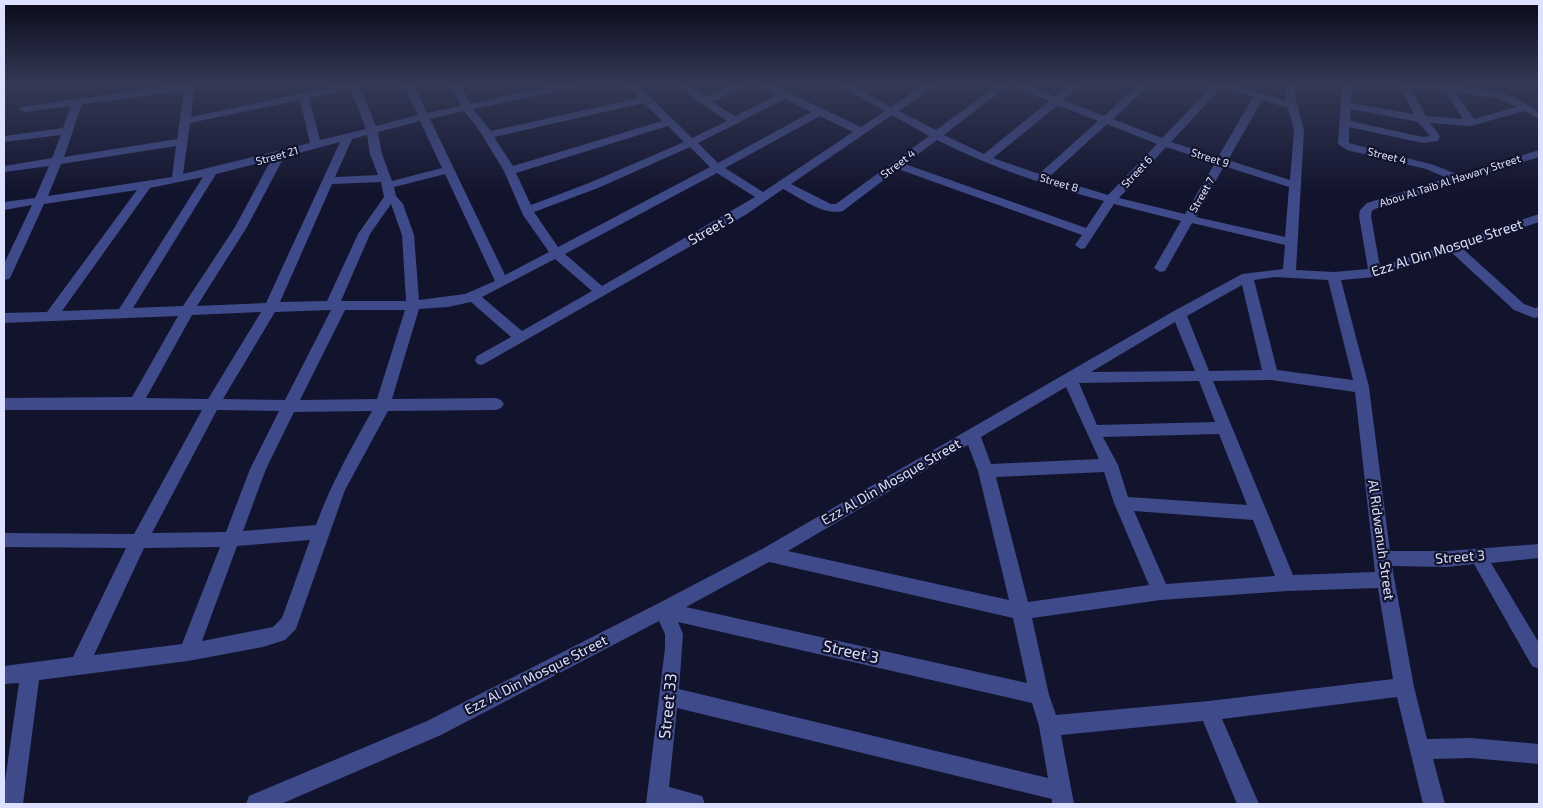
<!DOCTYPE html>
<html>
<head>
<meta charset="utf-8">
<style>
	body { margin:0 }
	#map { position:relative; width:1543px; height:808px; overflow:hidden; background:#12132c; font-family:"Exo 2",sans-serif }
	canvas { display:block }
	.frame { position:absolute; inset:0; border:5px solid #dde0fe; pointer-events:none }
</style>
</head>
<body>
<div id="map">
<canvas width="1543" height="808"></canvas>
<div class="frame"></div>
</div>
<script>
const context = document.querySelector('canvas').getContext('2d');
context.lineJoin = 'round';
function fillPath(path, color) {
  context.fillStyle = color;
  context.fill(path, 'evenodd');
}
function label(font, color, halo, rows, align = 'center') {
  context.font = font + ' "Exo 2",sans-serif';
  context.lineWidth = 4.5;
  context.setLineDash([]);
  context.textBaseline = 'middle';
  context.strokeStyle = halo;
  context.fillStyle = color;
  for (const [text, x, y, turn = 0] of rows) {
    context.save();
    context.translate(x, y);
    context.rotate((+turn || 0) * Math.PI / 180);
    context.textAlign = isNaN(turn) ? turn : align;
    if (halo) context.strokeText(text, 0, 0);
    context.fillText(text, 0, 0);
    context.restore();
  }
}
fillPath(new Path2D(`
	M185,84H195L191,117L345,84H364L360,87L376,126L418,115L403,84H413L427,113L461,106L451,84H461L470,104L562,84H581L576,87L473,109L491,131L639,98L626,84H637L692,138L727,121L674,84H686L706,97L736,84H750L712,102L735,116L777,95L757,84H770L861,127L885,111L837,84H850L891,107L925,84H937L899,111L936,130L999,84H1010L944,135L984,154L1049,101L1010,84H1024L1055,96L1071,84H1082L1064,100L1104,116L1139,84H1150L1113,119L1162,138L1214,84H1232L1286,101L1285,84H1295V97L1304,130L1296,270L1334,272L1368,269L1359,216L1360,210L1367,203L1447,178L1426,169L1347,150L1338,144L1342,84H1352L1351,103L1414,114L1398,84H1435L1500,92L1516,98L1539,112V119L1524,111L1471,126L1430,123L1440,136L1438,141L1423,143L1349,127V143L1434,165L1459,175L1539,150V157L1375,209L1372,211L1371,216L1380,267L1539,214V222L1462,248L1524,304L1535,308L1539,307V317L1534,318L1514,310L1451,252L1375,277L1341,280L1369,387L1390,551H1447L1539,544V558L1491,563L1539,643V669L1532,666L1474,564L1447,567L1392,566L1414,687L1427,739L1471,738L1539,744V764L1471,758L1433,759L1445,804H1423L1397,697L1222,719L1259,804H1237L1203,721L1061,735L1074,804H1052V799L677,708L669,787L702,796L705,804H646L665,648V634L659,621L441,735L281,804H246L249,796L427,721L657,604L762,549L1174,311L1242,274L1283,269L1285,245L1192,223L1165,271L1160,272L1154,268L1181,221L1114,204L1085,248L1081,249L1075,245L1082,235L898,169L843,211C823,216 801,198 783,189L747,214L482,365L477,364L475,360L477,356L511,337L471,302L448,307L419,309L392,399L496,398L501,400L504,404L501,408L496,410L388,411L345,490L298,623L296,629L285,640L263,647L188,661L39,680L23,804H4V788L19,683L4,684V666L73,657L126,548L4,547V533L134,534L202,410H4V398L132,397L178,316L4,323V313L47,312L137,190L44,204L11,276L9,279L4,280V264L32,205L4,210V202L35,198L49,166L4,172V166L52,158L61,135L4,142V136L63,128L71,106L24,112L19,109L20,107ZM1222,87L1253,97L1218,157L1171,142ZM1410,87L1445,91L1463,119L1426,116ZM351,89L366,129L320,140L309,98ZM184,91L177,139L64,157L82,104ZM1456,93L1498,98L1516,107L1474,119ZM785,99L811,112L718,163L698,143ZM300,100L310,143L183,174L190,123ZM1262,100L1288,108L1294,130L1290,180L1228,160ZM644,103L662,121L513,166L494,137ZM1058,105L1098,121L1039,174L993,158ZM1351,109L1418,122L1430,136L1423,137L1350,121ZM464,111L479,130L504,171L523,215L549,252L505,275L430,119ZM892,115L929,136L836,204H831L791,184ZM820,116L853,132L763,192L725,168ZM420,121L442,168L392,181L382,154L378,132ZM1107,124L1157,144L1108,195L1049,177ZM668,126L684,142L589,183L531,205L516,173ZM367,135L370,154L378,175L335,177L352,139ZM937,140C990,167 1047,186 1104,201L1086,228L905,164ZM340,142L266,303L197,306L247,227L284,157ZM176,146L172,177L48,196L61,164ZM690,147L710,167L558,247L534,212L598,188ZM1166,147L1215,163L1185,214L1119,198ZM271,160L235,227L183,306L133,308L216,174ZM1224,166L1289,187L1285,237L1196,217ZM717,173L755,197L602,286L565,254ZM445,174L495,281L465,294L419,300L414,235L403,204L396,196L394,187ZM203,177L119,309L62,311L150,188ZM381,182L384,197L358,234L327,301L280,302L332,184ZM391,204L402,235L406,301H341L370,234ZM555,259L592,291L522,331L482,297ZM1274,277L1328,280L1353,380L1277,370L1254,280ZM1242,285L1262,370L1209,371L1187,316ZM331,310L285,400L223,399L275,312ZM345,310H405L377,399L300,400ZM261,312L208,399L146,398L192,315ZM1175,322L1195,371L1091,372ZM1271,380L1355,392L1375,572L1293,575L1213,381ZM1199,381L1215,422L1097,425L1079,383ZM1066,387L1099,459L991,464L981,437ZM217,410L279,411L250,469L226,532L152,533ZM372,411C351,448 331,484 316,525L243,531L266,469L294,412ZM1219,434L1247,505L1128,497L1118,465L1103,437ZM968,445L978,471L1009,600L788,551ZM1104,472L1114,503L1149,585L1028,602L996,477ZM1134,511L1253,520L1275,576L1166,584ZM310,540L282,618L273,627L202,641L237,546ZM220,547L182,644L94,655L144,548ZM769,562L1013,618L1027,683L686,607ZM1378,588L1393,679L1209,701L1056,715L1049,695L1032,618L1161,600L1287,591ZM678,622L1032,703L1039,726L1048,778L679,689L683,634Z`), '#3e4a8a');
const sky = context.createLinearGradient(0, 0, 0, 197);
sky.addColorStop(0, '#0a0a18');
sky.addColorStop(0.43, '#333956');
sky.addColorStop(1, '#33395600');
context.fillStyle = sky;
context.fillRect(0, 0, 1543, 197);
label('11px', '#dde0fe', '#12132c', [
	["Street 21",277,156,-15],
	["Street 4",1387,156,14],
	["Street 9",1210,158,18],
	["Street 4",898,164,-37],
	["Street 6",1137,172,-47],
	["Abou Al Taib Al Hawary Street",1450,181,-18],
	["Street 8",1059,183,17],
	["Street 7",1202,195,-60]
]);
label('14px', '#dde0fe', '#12132c', [
	["Street 3",711,229,-30],
	["Ezz Al Din Mosque Street",1447,248,-18],
	["Ezz Al Din Mosque Street",891,482,-30],
	["Al Ridwanuh Street",1381,540,82],
	["Street 3",1460,557,-4],
	["Ezz Al Din Mosque Street",536,675,-27]
]);
label('16px', '#dde0fe', '#12132c', [
	["Street 3",851,652,13],
	["Street 33",668,706,-84]
]);
</script>
</body>
</html>
